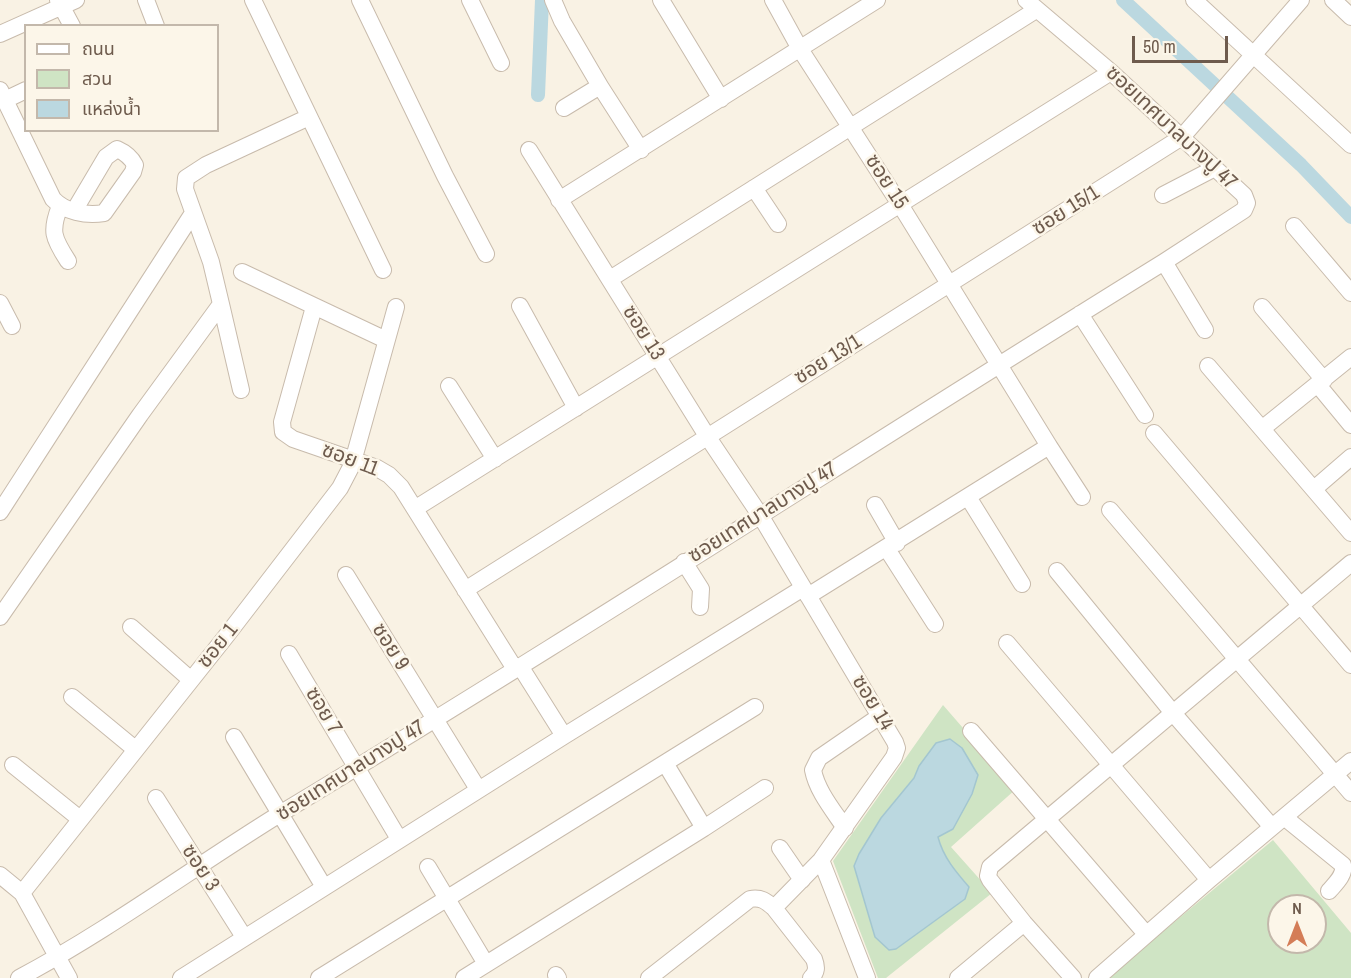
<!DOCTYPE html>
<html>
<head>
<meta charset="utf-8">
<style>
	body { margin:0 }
	#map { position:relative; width:1351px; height:978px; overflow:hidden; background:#f9f2e4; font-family:"Archivo Narrow","Noto Sans Thai",sans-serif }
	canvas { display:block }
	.legend { position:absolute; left:24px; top:24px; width:195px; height:108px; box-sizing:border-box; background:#fcf6e9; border:2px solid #c3b8ab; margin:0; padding:8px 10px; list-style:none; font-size:18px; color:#6e5b4d }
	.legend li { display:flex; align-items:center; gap:12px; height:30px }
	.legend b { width:30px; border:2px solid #c3b8ab }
	.north { position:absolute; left:1267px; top:894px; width:60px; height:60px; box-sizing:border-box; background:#fcf6e9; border:2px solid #c3b8ab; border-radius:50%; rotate:0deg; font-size:16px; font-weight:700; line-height:24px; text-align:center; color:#6e5b4d }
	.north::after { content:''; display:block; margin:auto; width:21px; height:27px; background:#d47d57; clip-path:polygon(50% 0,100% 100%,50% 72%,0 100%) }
	.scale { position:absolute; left:1132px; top:36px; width:96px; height:27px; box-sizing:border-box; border:3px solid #6e5b4d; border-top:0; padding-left:8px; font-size:18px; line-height:21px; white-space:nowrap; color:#6e5b4d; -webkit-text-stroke:4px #fcf6e9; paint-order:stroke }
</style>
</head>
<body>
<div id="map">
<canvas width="1351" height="978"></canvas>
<ul class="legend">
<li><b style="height:8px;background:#fff"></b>ถนน</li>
<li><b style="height:16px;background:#cfe4c4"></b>สวน</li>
<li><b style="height:16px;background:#bbd8e0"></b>แหล่งน้ำ</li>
</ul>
<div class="north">N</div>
<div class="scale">50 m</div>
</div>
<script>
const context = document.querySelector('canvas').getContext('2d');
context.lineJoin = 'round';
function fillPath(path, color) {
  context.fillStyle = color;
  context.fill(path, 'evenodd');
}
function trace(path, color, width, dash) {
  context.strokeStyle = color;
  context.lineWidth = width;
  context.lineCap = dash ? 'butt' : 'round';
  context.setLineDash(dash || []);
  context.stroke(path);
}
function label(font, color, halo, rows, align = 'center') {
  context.font = font + ' "Archivo Narrow","Noto Sans Thai",sans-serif';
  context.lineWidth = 5;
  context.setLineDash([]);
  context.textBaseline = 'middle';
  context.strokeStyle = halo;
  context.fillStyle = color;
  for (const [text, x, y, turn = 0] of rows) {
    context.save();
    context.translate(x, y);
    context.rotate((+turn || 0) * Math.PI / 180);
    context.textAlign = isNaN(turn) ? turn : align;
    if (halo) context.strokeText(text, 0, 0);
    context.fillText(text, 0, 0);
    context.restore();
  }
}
fillPath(new Path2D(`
	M943,705L1016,789L951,847L992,893L886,978H878L833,861ZM914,778L940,847L951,866L969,887L965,899L896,949L890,950L859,854L881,818Z
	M1273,840L1351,933V978H1107ZM1279,906H1315V942H1279Z`), '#cfe4c4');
const water = new Path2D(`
	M950,739L962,748L978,775L972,794L953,829L938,837C943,857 956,872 969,887L965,899L896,949L889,950L875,937L854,866L859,854L881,818L914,778L919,766L936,743Z`);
fillPath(water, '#bbd8e0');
trace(water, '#a3c6d0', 1.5);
trace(new Path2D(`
	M1123,0L1301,165L1351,217
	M538,95L542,0`), '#bbd8e0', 14);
const minor = new Path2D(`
	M58,0L72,26
	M146,0L156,26
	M253,0L383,270
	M360,0L445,176L486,254
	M470,0L501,63
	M553,0L562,21L600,86L641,150
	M661,0L721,99
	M773,0L800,49L901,206L1049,446L808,596
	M1194,0L1351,145
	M1333,0L1351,17
	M0,34L76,0
	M0,90L53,199C65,212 86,216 104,213L133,172L135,165C131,157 126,153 117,149L106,157L74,211
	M5,100L26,90
	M564,108L600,86
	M529,150L707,436L760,515L895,742L897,748L894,757L821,860L774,908
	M754,188L778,224
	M1163,195L1215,168
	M559,200L877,0
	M60,206C50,231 53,238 68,261
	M1294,226L1351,293
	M1164,262L1205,330
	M242,272L386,340
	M610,279L1036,10
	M0,303L12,326
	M221,304L241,390
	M520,306L576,408
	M314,307L282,422L283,432L293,439L377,468L389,475L401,487L515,669
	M1262,307L1324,380
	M1080,314L1145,415
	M1208,366L1351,533
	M1318,385L1351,425
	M449,386L495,459
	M1263,428L1351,357
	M1154,433L1351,665
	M1049,446L1082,497
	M1314,489L1351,457
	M968,497L1022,584
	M875,505L897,543
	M416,508L1111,72
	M1110,510L1351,793
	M0,512L193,213
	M887,549L935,624
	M684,562L701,589L700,607
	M1057,571L1173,713L1272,827
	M346,575L478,789
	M465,590L1182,137L1301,0
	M0,617L140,415L221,304L211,262L185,189L186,178L206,165L309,117
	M131,627L191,680
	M1007,643L1209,880
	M289,654L399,839
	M520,666L564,736
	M72,697L135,749
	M971,731L1146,934
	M234,737L324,887
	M13,765L80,819
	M156,798L244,937
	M1284,817L1343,865C1345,875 1336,883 1329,891
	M704,828L765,788
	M845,828C833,810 817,791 813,770L819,758L880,716
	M780,848L802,880
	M821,860L867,978
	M428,867L486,964
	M0,875L22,893
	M556,975L558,978
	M19,978C111,929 195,866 283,812C580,633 870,444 1164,262L1244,210L1247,203L1244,195L1111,72L1026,0
	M69,978L22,893L227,635L340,488L352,465L396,307
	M181,978L564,736L803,588
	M319,978L755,707
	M464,978L704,828L665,763
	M649,978L750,899C761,897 766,901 774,908L814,959C817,967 817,972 811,978
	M958,978L1024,923
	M1073,978L1024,923L990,880L988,876L990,867L1351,563
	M1097,978L1209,880L1351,761`);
trace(minor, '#c8bbac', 18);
trace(minor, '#fff', 16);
label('21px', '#6e5b4d', '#fcf6e9', [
	["ซอยเทศบาลบางปู 47",1171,128,43],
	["ซอย 15",886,182,57],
	["ซอย 15/1",1066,211,-32],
	["ซอย 13",643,333,58],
	["ซอย 13/1",828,360,-32],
	["ซอย 11",350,460,21],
	["ซอยเทศบาลบางปู 47",763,513,-32],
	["ซอย 1",218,646,-51],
	["ซอย 9",390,647,58],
	["ซอย 14",872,703,59],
	["ซอย 7",323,711,59],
	["ซอยเทศบาลบางปู 47",351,771,-32],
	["ซอย 3",200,868,57]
]);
</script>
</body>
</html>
